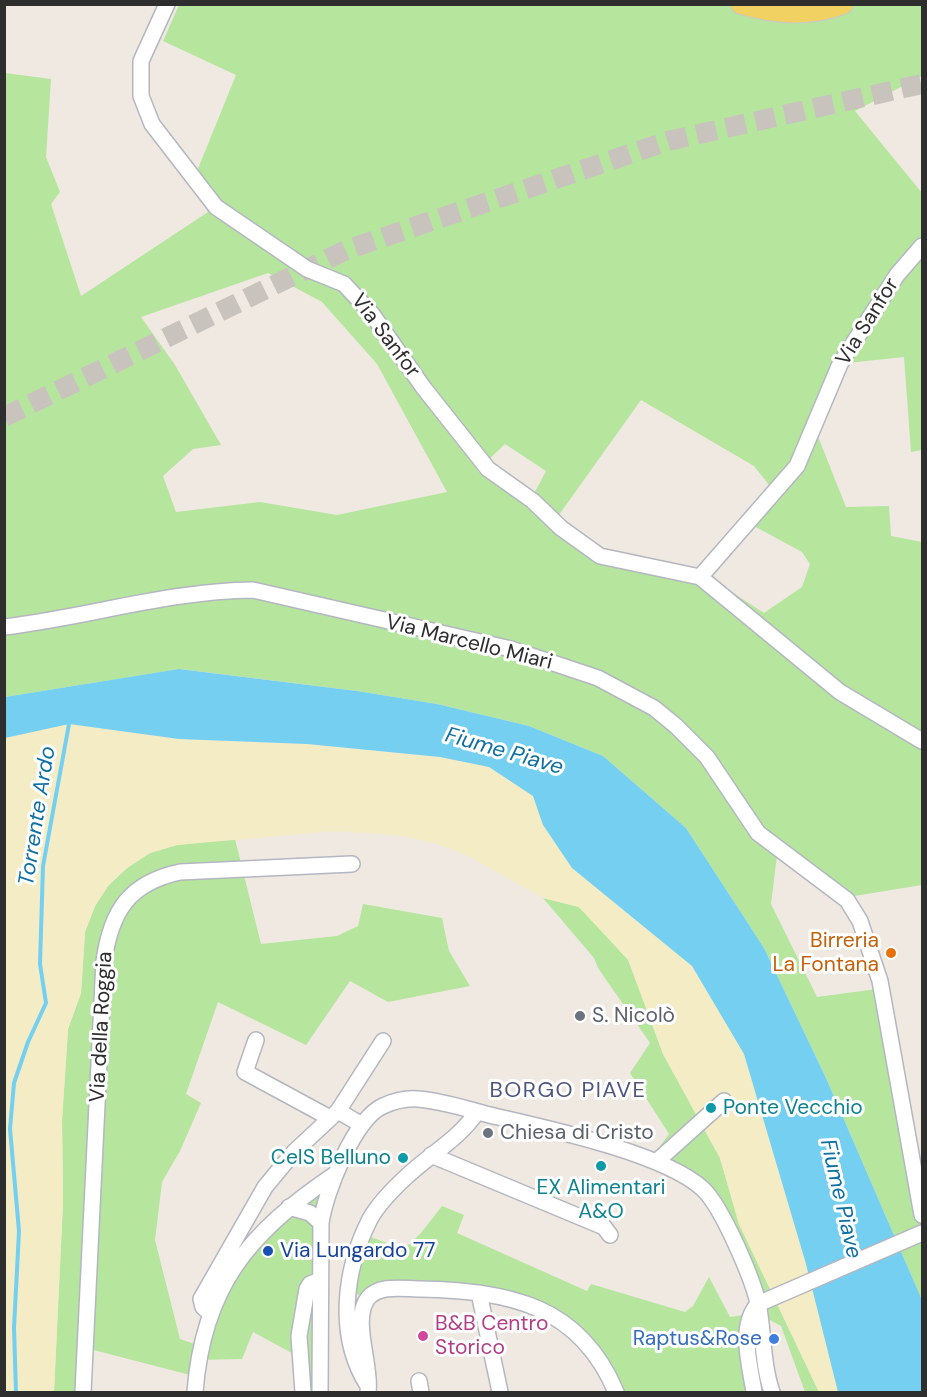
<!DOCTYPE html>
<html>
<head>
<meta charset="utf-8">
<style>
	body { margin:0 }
	#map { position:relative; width:927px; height:1397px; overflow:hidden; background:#efe9e1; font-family:"DM Sans",sans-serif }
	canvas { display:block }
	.frame { position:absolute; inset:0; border:6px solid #2e2e2e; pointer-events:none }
</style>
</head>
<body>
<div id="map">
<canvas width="927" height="1397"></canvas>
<div class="frame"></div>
</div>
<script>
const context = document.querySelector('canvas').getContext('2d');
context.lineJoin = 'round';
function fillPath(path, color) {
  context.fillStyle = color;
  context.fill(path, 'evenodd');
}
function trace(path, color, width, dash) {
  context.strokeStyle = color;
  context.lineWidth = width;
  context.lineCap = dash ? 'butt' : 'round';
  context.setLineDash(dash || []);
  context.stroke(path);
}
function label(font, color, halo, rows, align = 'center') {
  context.font = font + ' "DM Sans",sans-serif';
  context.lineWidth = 6;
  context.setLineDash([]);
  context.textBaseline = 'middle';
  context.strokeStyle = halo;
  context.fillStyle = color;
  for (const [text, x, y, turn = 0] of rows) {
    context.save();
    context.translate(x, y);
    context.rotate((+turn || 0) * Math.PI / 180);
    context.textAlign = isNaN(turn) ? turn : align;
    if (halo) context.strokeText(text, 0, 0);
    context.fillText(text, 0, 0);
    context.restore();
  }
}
fillPath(new Path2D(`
	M179,5H922V76L855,111L922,193V450L911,452L904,357L838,364L809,414L846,507L889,506L891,536L922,542V885L848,897L778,847L771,904L817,997L877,989L922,1199V1300L826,1078L764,948L686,828L603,756L529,726L437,704L357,691L180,669L5,697V73L51,79L46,157L60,192L51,204L81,296L208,212L195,176L236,75L163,41ZM268,273L322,302L377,364L447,492L337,515L260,502L176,512L163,476L193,449L221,445L175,365L141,317ZM641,400L754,466L769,485L741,519L802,552L810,564L802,587L764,613L707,576L594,558L551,526ZM505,444L546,471L528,505L477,471Z
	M235,839L261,944L337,936L358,926L363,904L442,918L449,951L470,986L388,1002L350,981L306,1045L218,1002L186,1094L201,1103L180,1151L162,1182L155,1240L180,1339L198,1345L248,1252L337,1177L319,1215L318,1392H305L303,1359L253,1332L242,1359L195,1360L194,1376L82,1347L79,1392H54L63,1202L62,1120L68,1029L81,993L85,932L95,906L108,886L127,868L150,853L177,845Z
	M543,898L579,907L629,960L663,1054L720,1158L739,1224L819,1392H805L781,1326L757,1313L770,1392H618L585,1338L530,1302L477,1293L363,1296L345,1291L362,1234L404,1249L421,1233L442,1206L464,1215L457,1233L587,1291L591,1284L685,1312L693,1306L709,1277L730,1317L756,1313L708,1189L651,1158L669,1134L630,1073L650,1043L598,968L594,958Z`), '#b6e59e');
fillPath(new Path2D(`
	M69,724L179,739L307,744L440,757L489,767L533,796L544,825L572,868L692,966L744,1054L806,1264L838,1392H819L739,1224L720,1158L663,1054L628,960L579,907L543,898L466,855L435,843L395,835L335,831L177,845L150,853L127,868L108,886L95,906L85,932L81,993L68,1029L62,1120L63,1202L54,1392H5L4,738Z`), '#f3ecc5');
fillPath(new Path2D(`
	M179,669L357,691L437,704L529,726L603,756L686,828L764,948L826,1078L922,1300V1392H838L806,1264L744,1054L692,966L572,868L543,825L533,796L489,767L440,757L307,744L179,739L69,724L5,738V697Z`), '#75cff0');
trace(new Path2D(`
	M16,1392L14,1328L19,1231L10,1129L14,1083L28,1042L46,1003L40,964L43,866L69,724L66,721`), '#75cff0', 4);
trace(new Path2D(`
	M4,417L346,250L668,141L922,84`), '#c8c4bd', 20, [20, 10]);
const minor = new Path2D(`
	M167,4L141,61V96L152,124L216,207L307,269L344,284L372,314L423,387L488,469L533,501L561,528L600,556L700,577L840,692L922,741
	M700,577L797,466L840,364L897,275L922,246
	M4,627C88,617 168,591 253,590L511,649L598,678L654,708L676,726L707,757L758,833L847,900L860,921L880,981L922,1215
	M256,1040L245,1072L330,1118
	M362,1125L338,1111L383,1041
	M431,1155L604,1227L610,1235
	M656,1162L724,1101
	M289,1207L310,1213L321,1223
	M479,1293L500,1392
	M211,1314L203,1307L201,1299L265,1187L294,1152L338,1111
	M419,1381L421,1392
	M368,1386C336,1336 344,1270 370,1219C379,1203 393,1189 406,1177C429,1155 459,1139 477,1112
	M83,1392L104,961C111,911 129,883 180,872L352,864
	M195,1392C203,1287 249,1232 334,1175
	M303,1392L299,1336L307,1289L310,1284L320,1280
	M320,1392L321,1223C325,1193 354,1119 383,1106C394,1101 406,1098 418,1099C445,1101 472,1111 498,1117C550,1129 665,1154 703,1189C722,1207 752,1277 758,1303C764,1333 762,1363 772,1392
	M368,1392C372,1366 351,1320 368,1298C380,1284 404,1289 420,1289C508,1291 579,1304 616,1392
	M754,1392C750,1366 738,1326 758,1304L922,1233`);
const major = new Path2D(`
	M741,4C775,14 809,17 843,4`);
trace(minor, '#b4b7c1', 18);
trace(major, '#c9c9c9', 22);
trace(minor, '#fff', 15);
trace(major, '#f2d163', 20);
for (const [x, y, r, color] of [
	[891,953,6,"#e8710a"],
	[580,1016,6,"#6b7280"],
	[711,1108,6,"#0f9aa8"],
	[488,1133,6,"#6b7280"],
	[403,1158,6,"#0f9aa8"],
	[601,1166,6,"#0f9aa8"],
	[268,1251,6,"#1a4fb4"],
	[423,1336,6,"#d1479c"],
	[774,1339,6,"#3f7fe0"]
]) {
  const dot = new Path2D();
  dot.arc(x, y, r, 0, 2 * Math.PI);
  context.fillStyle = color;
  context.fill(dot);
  trace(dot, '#fff', 2);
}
label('21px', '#2e2e2e', '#fff', [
	["Via Sanfor",868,322,-58],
	["Via Sanfor",385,336,53],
	["Via Marcello Miari",469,643,14],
	["Via della Roggia",102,1027,-87]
]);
label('21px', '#c56008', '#fff', [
	["Birreria",879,941],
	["La Fontana",879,965]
], 'right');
label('21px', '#5b616d', '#fff', [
	["S. Nicolò",592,1016],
	["Chiesa di Cristo",500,1133]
], 'left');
label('21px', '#0d838f', '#fff', [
	["Ponte Vecchio",723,1108],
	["CeIS Belluno",391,1158,"right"],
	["EX Alimentari",601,1188,"center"],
	["A&O",601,1212,"center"]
], 'left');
label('21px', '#164399', '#fff', [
	["Via Lungardo 77",280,1251]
], 'left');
label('21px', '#b23c85', '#fff', [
	["B&B Centro",435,1324],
	["Storico",435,1348]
], 'left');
label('21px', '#366cbe', '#fff', [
	["Raptus&Rose",762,1339]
], 'right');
label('italic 22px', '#0d6fa3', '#fff', [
	["Fiume Piave",504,752,16],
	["Torrente Ardo",38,816,-81],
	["Fiume Piave",840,1199,77]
]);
context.letterSpacing = '1.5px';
label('22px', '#4d5680', '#fff', [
	["BORGO PIAVE",568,1091]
]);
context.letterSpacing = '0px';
</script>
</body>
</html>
